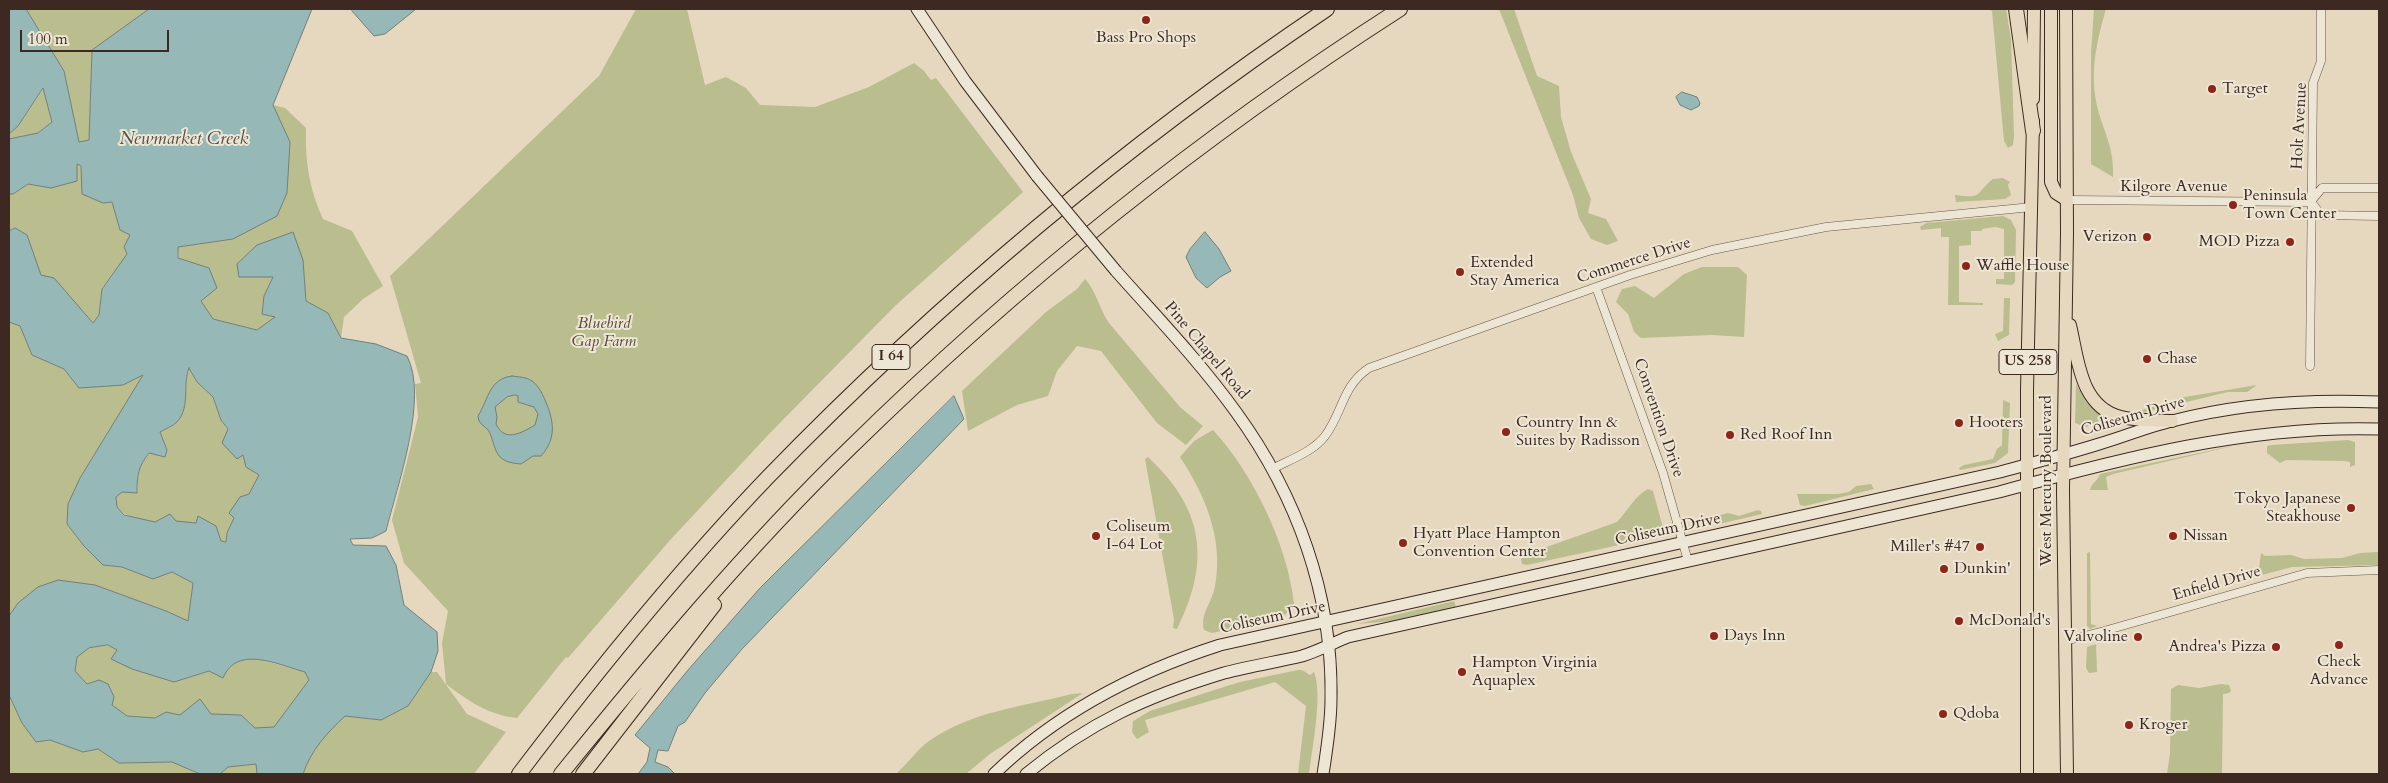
<!DOCTYPE html>
<html>
<head>
<meta charset="utf-8">
<style>
	body { margin:0 }
	#map { position:relative; width:2388px; height:783px; overflow:hidden; background:#e5d8be; font-family:Cardo,serif }
	canvas { display:block }
	.frame { position:absolute; inset:0; border:10px solid #3d2921; pointer-events:none }
	.scale { position:absolute; left:20px; top:30px; width:149px; height:22px; box-sizing:border-box; border:2px solid #3d2921; border-top:0; padding-left:6px; font-size:15px; line-height:18px; white-space:nowrap; color:#3d2921; -webkit-text-stroke:4px #eee6d5; paint-order:stroke }
</style>
</head>
<body>
<div id="map">
<canvas width="2388" height="783"></canvas>
<div class="frame"></div>
<div class="scale">100 m</div>
</div>
<script>
const context = document.querySelector('canvas').getContext('2d');
context.lineJoin = 'round';
function fillPath(path, color) {
  context.fillStyle = color;
  context.fill(path, 'evenodd');
}
function trace(path, color, width, dash) {
  context.strokeStyle = color;
  context.lineWidth = width;
  context.lineCap = dash ? 'butt' : 'round';
  context.setLineDash(dash || []);
  context.stroke(path);
}
function label(font, color, halo, rows, align = 'center') {
  context.font = font + ' Cardo,serif';
  context.lineWidth = 4;
  context.setLineDash([]);
  context.textBaseline = 'middle';
  context.strokeStyle = halo;
  context.fillStyle = color;
  for (const [text, x, y, turn = 0] of rows) {
    context.save();
    context.translate(x, y);
    context.rotate((+turn || 0) * Math.PI / 180);
    context.textAlign = isNaN(turn) ? turn : align;
    if (halo) context.strokeText(text, 0, 0);
    context.fillText(text, 0, 0);
    context.restore();
  }
}
fillPath(new Path2D(`
	M26,9H149L92,50L89,140L78,142L64,71Z
	M636,9H687L705,85L726,77L746,88L760,105L815,107L869,87L914,63L924,71L931,80L936,78L1023,192L895,306L770,433L672,538L568,658L566,657L517,718C489,715 468,701 446,684L442,643L448,611L404,563L392,520L418,417L415,384L421,383L390,276L599,76Z
	M1499,9H1514L1537,76L1559,86L1561,117L1571,152L1591,199L1588,213L1606,219L1618,241L1607,245L1591,239L1579,218L1573,195Z
	M1989,9H2006L2011,39L2014,136L2013,145L2008,148L2004,141L1992,11Z
	M2094,9H2106C2096,43 2089,75 2098,110C2106,137 2114,149 2113,177L2091,164V53Z
	M44,88L52,122L38,133L9,139V134L18,126Z
	M273,105L285,108L306,128C305,160 309,189 323,219L352,231L383,286L363,299L344,317L341,338L328,313L306,301L303,260L239,277H273L264,296L276,317L257,330L213,319C199,299 178,272 178,247L233,239L290,142Z
	M77,163L112,202L120,230L130,234L128,254L102,288L99,315L93,323L74,302L41,275L15,228L9,231V194H13L28,184L51,188Z
	M2003,178L2010,182L2008,185L2011,195L2005,199L1956,202L1955,195C1984,199 1974,194 1993,179Z
	M2003,216L2011,220L2016,230L2015,282L2012,285L1996,284V279H2004V229L1995,227L1982,229V231H1971V245L1959,246V302L1983,303V305H1948L1949,237H1941V228L1921,230L1920,227L1926,223Z
	M1702,267H1738L1747,275L1744,337L1712,335L1641,338L1634,332L1628,314L1616,302L1622,289L1635,286L1654,298L1684,274Z
	M1085,279C1097,292 1099,309 1109,323L1180,407L1203,426L1186,445L1157,423L1101,351L1077,346L1057,371L1048,396L1017,405L968,431L962,391L1046,312L1077,289Z
	M2004,298H2010L2009,335L1998,341L1995,334L2003,331Z
	M9,322L20,326L32,355L64,369L79,388L144,374L80,478L67,524L84,546L103,565L122,567L153,579L172,572L193,582L188,622L166,611L95,585L18,603L9,616Z
	M189,367L197,382L213,397L221,420L259,475L249,495L229,513L234,518L227,533L226,542L221,541L198,517L197,523C171,521 136,527 117,508L116,497L122,492H137L139,465L150,453L165,457L167,450L160,432C165,429 173,426 177,422C190,406 183,385 189,367Z
	M2076,384L2086,402L2104,419L2086,427L2075,423Z
	M2257,385L2247,392H2228L2145,412L2132,413L2185,397Z
	M2003,400L2010,403L2008,453L1995,463L1960,470L1959,468L1964,465L1993,459L1997,449L2002,445Z
	M1213,430C1253,473 1288,546 1294,604L1286,614L1272,620L1212,633L1204,630C1200,613 1212,603 1215,586C1224,539 1205,495 1180,457L1194,441Z
	M2348,440L2355,442V465L2350,467V462L2345,461L2286,460L2280,463L2267,453V446L2272,445Z
	M2246,443L2113,474L2106,477L2108,490H2090C2092,482 2098,481 2100,474Z
	M1148,457C1204,509 1211,561 1177,629L1173,628L1174,619L1145,459Z
	M1871,484L1874,489L1805,506L1800,505L1797,494H1838L1849,492L1856,486Z
	M1648,489L1653,491L1665,535L1527,565L1522,564L1521,559L1527,554L1617,522C1628,510 1634,497 1648,489Z
	M1758,510L1761,511L1762,514L1719,524L1716,523L1714,517L1728,513L1739,516Z
	M2090,552L2091,624L2097,626L2090,629L2087,626V553Z
	M2379,552V565L2292,567L2258,576L2261,553L2265,556L2291,555L2304,559L2342,558L2360,553Z
	M1454,601L1456,607L1453,608L1393,621L1357,624Z
	M2096,644L2097,672L2089,673L2086,668L2087,647Z
	M107,645L118,649L111,659L174,682L209,671L226,670L240,659H259L305,672L309,680L275,727L255,728L241,715H180L166,712L155,718L127,716L112,705L99,680L87,684L75,671L77,657L89,648Z
	M1298,670H1302L1310,675L1314,672C1323,695 1312,749 1309,774H1298L1306,706L1275,682L1145,720L1149,732L1137,739L1132,732L1133,721L1150,711L1205,693L1240,682Z
	M431,672H437L467,714L506,732L474,774H303C311,750 327,733 345,716L381,720L408,706Z
	M2221,684L2229,685L2231,691L2229,693L2223,694L2222,774H2167L2170,754L2171,689L2178,685L2199,688Z
	M1083,693L990,754L966,774H896C907,764 917,750 929,741C972,711 1022,707 1072,694Z
	M9,695L22,723L36,742L50,740L83,752L98,749L119,763L172,762L200,774H9Z
	M256,764L257,774H220L228,767Z`), '#babd8e');
const water = new Path2D(`
	M9,9H26L64,71L79,142L89,140L92,50L149,9H312L273,105L290,142L287,193L277,216L233,239L178,247V258L209,268L217,288L201,301L213,319L257,330L275,317L262,314L264,296L273,277H239L237,264L257,245L293,232L303,260L306,301L328,313L341,338L376,344L407,356C429,398 397,486 386,531L372,538L350,539L353,545L386,546L396,565L404,605L437,632L438,651L431,672L408,706L381,720L345,716C327,733 311,750 303,774H257L256,764L228,767L220,774H200L172,762L119,763L98,749L83,752L50,740L36,742L22,723L9,695V616L18,603L38,587L58,580L95,585L166,611L188,621L193,583L172,572L153,579L122,567L103,565L84,546L67,524L68,504L80,478L143,375L123,385L79,388L64,369L32,355L20,326L9,322V231L15,228L27,235L41,275L54,278L93,323L99,315L102,289L127,254L124,247L130,235L120,230L112,202L103,203L82,194L81,166L77,164V181L51,188L28,184L13,194H9V139L38,133L52,122L43,88L18,126L9,134ZM189,368L197,382L213,397L221,420L228,429L222,443L237,459L243,455L246,467L259,475L249,494L240,497L229,513L234,518L227,533L226,542L221,541L216,526L198,516L196,523L176,521L170,514L155,522L124,515L117,507L116,497L122,492L137,493C137,475 138,467 149,453L165,457L167,450L160,432C165,429 173,426 177,422C191,406 182,385 189,368ZM108,645L117,650L111,659L132,669L174,682L209,671L223,678C237,644 279,665 305,672L309,680L274,727L255,728L241,715L211,714L200,699L180,715L166,712L155,718L127,716L112,705L114,697L108,684L99,680L87,684L75,671L77,657L89,648Z
	M353,9H416L385,34L374,36L352,11Z
	M1682,92L1697,97L1700,103L1699,106L1691,110L1680,105L1676,97Z
	M1205,232L1219,249L1231,271L1220,277L1207,288L1196,278L1186,257L1190,249Z
	M512,376C519,377 526,377 532,381C538,385 542,393 545,400C554,421 557,438 541,456H533L521,464C495,462 497,452 490,433C488,428 482,426 479,421L478,416C489,398 489,379 512,376ZM515,395L518,396V402L534,407L538,414L535,425C521,433 505,443 496,424L497,417L495,407L507,397Z
	M954,396L964,419L742,649L705,693L685,722L678,726L668,751L658,750L655,762L668,767L675,774H638L647,762L650,748L635,735L688,670L760,588Z`);
fillPath(water, '#96b9b7');
trace(water, '#727f7b', 1);
const street = new Path2D(`
	M2067,200L2311,202
	M2312,200L2322,188H2379
	M2312,203L2321,215L2379,216
	M1596,287L1663,473L1688,561
	M2310,366L2313,83L2321,61V9
	M1272,469C1289,460 1313,452 1325,436C1343,412 1342,386 1369,368L1630,275L1712,250L1826,227L2032,207
	M2065,641L2104,631L2307,573L2379,570`);
const secondary = new Path2D(`
	M917,9L965,81L1037,176
	M1116,271C1157,317 1200,362 1236,412C1297,496 1333,595 1331,699C1331,724 1327,749 1323,774
	M994,774C1058,712 1136,672 1220,645L2000,472C2033,463 2067,454 2099,444C2123,437 2147,427 2172,421C2240,403 2309,399 2379,402
	M1026,774C1090,722 1145,697 1224,673C1250,666 1277,662 1302,656C1318,651 1333,643 1348,637L1999,492C2123,458 2250,425 2379,429`);
const primary = new Path2D(`
	M2051,9V182L2056,193L2067,200
	M2066,9L2067,233L2063,491L2067,774
	M2033,99L2034,9
	M2070,325C2078,359 2080,407 2121,417C2137,421 2155,420 2172,421
	M2027,774V390L2033,121`);
const highway = new Path2D(`
	M2016,9L2033,131
	M519,774C597,671 679,570 768,477C938,302 1125,145 1327,9
	M561,774C652,662 746,549 850,448C1018,283 1202,136 1400,9
	M583,774L714,605`);
trace(street, '#675548', 9);
trace(secondary, '#3d2921', 13);
trace(primary, '#3d2921', 14);
trace(highway, '#3d2921', 16);
trace(street, '#eee6d5', 8);
trace(secondary, '#eee6d5', 11);
trace(primary, '#e5d8be', 12);
trace(highway, '#e5d8be', 14);
const secondaryBridge = new Path2D(`
	M1037,176L1116,271`);
trace(secondaryBridge, '#3d2921', 13, []);
trace(secondaryBridge, '#eee6d5', 11);
for (const [x, y, r, color] of [
	[1146,20,5,"#8f2418"],
	[2212,89,5,"#8f2418"],
	[2233,205,5,"#8f2418"],
	[2147,237,5,"#8f2418"],
	[2290,242,5,"#8f2418"],
	[1966,266,5,"#8f2418"],
	[1460,272,5,"#8f2418"],
	[2147,359,5,"#8f2418"],
	[1959,423,5,"#8f2418"],
	[1506,432,5,"#8f2418"],
	[1730,435,5,"#8f2418"],
	[2351,508,5,"#8f2418"],
	[1096,536,5,"#8f2418"],
	[2173,536,5,"#8f2418"],
	[1403,543,5,"#8f2418"],
	[1980,547,5,"#8f2418"],
	[1944,569,5,"#8f2418"],
	[1959,621,5,"#8f2418"],
	[1714,636,5,"#8f2418"],
	[2138,637,5,"#8f2418"],
	[2339,645,5,"#8f2418"],
	[2276,647,5,"#8f2418"],
	[1462,672,5,"#8f2418"],
	[1943,714,5,"#8f2418"],
	[2129,725,5,"#8f2418"]
]) {
  const dot = new Path2D();
  dot.arc(x, y, r, 0, 2 * Math.PI);
  context.fillStyle = color;
  context.fill(dot);
  trace(dot, '#eee6d5', 2);
}
for (const [x, y, w] of [
	[891,357,38],
	[2028,362,58]
]) {
  const box = new Path2D();
  box.roundRect(x - w / 2, y - 12.5, w, 25, 4);
  context.fillStyle = '#eee6d5';
  context.fill(box);
  trace(box, '#3d2921', 1);
}
label('bold 15px', '#3d2921', null, [
	["I 64",891,357],
	["US 258",2028,362]
]);
label('16px', '#3d2921', '#eee6d5', [
	["Bass Pro Shops",1146,38,"center"],
	["Target",2222,89],
	["Peninsula",2243,196],
	["Town Center",2243,214],
	["Verizon",2137,237,"right"],
	["MOD Pizza",2280,242,"right"],
	["Extended",1470,263],
	["Stay America",1470,281],
	["Waffle House",1976,266],
	["Chase",2157,359],
	["Country Inn &",1516,423],
	["Suites by Radisson",1516,441],
	["Hooters",1969,423],
	["Red Roof Inn",1740,435],
	["Tokyo Japanese",2341,499,"right"],
	["Steakhouse",2341,517,"right"],
	["Coliseum",1106,527],
	["I-64 Lot",1106,545],
	["Hyatt Place Hampton",1413,534],
	["Convention Center",1413,552],
	["Nissan",2183,536],
	["Miller's #47",1970,547,"right"],
	["Dunkin'",1954,569],
	["McDonald's",1969,621],
	["Days Inn",1724,636],
	["Valvoline",2128,637,"right"],
	["Andrea's Pizza",2266,647,"right"],
	["Check",2339,662,"center"],
	["Advance",2339,680,"center"],
	["Hampton Virginia",1472,663],
	["Aquaplex",1472,681],
	["Qdoba",1953,714],
	["Kroger",2139,725]
], 'left');
label('16px', '#3d2921', '#eee6d5', [
	["Holt Avenue",2300,126,-87],
	["Kilgore Avenue",2174,187],
	["Commerce Drive",1634,261,-18],
	["Pine Chapel Road",1206,351,50],
	["Coliseum Drive",2133,417,-16],
	["Convention Drive",1658,418,71],
	["West Mercury Boulevard",2047,481,-90],
	["Coliseum Drive",1668,530,-12],
	["Enfield Drive",2217,584,-16],
	["Coliseum Drive",1273,618,-12]
]);
label('italic 16px', '#564737', '#eee6d5', [
	["Bluebird",604,324],
	["Gap Farm",604,342]
]);
label('italic 18px', '#534d46', '#eee6d5', [
	["Newmarket Creek",184,140]
]);
</script>
</body>
</html>
